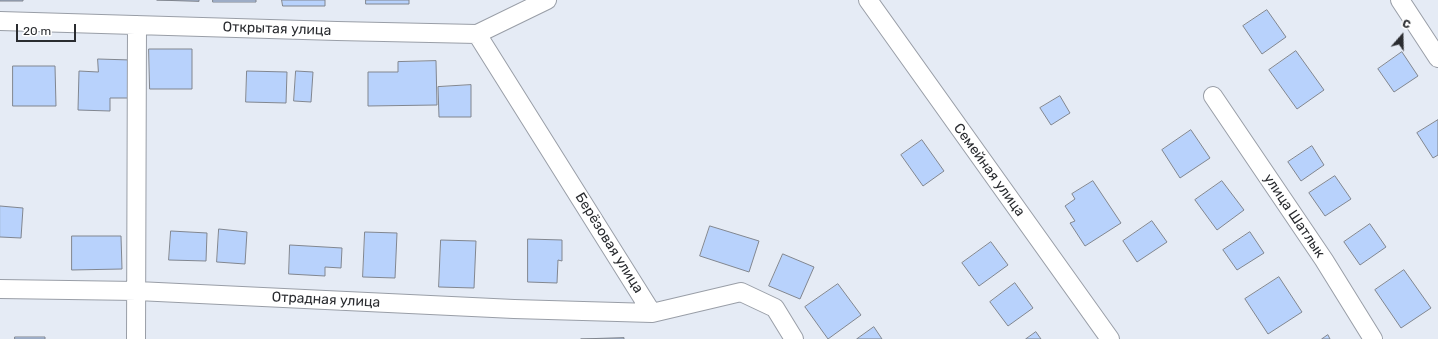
<!DOCTYPE html>
<html>
<head>
<meta charset="utf-8">
<style>
	body { margin:0 }
	#map { position:relative; width:1438px; height:339px; overflow:hidden; background:#e5ebf5; font-family:Rubik,sans-serif }
	canvas { display:block }
	.north { position:absolute; left:1382px; top:16px; width:40px; height:40px; -webkit-text-stroke:3px #fff; paint-order:stroke; rotate:20deg; font-size:11px; font-weight:700; line-height:16px; text-align:center; color:#2a2c30 }
	.north::after { content:''; display:block; margin:auto; width:14px; height:18px; background:#2a2c30; clip-path:polygon(50% 0,100% 100%,50% 72%,0 100%) }
	.scale { position:absolute; left:16px; top:24px; width:60px; height:18px; box-sizing:border-box; border:2px solid #2a2c30; border-top:0; padding-left:5px; font-size:12px; line-height:14px; white-space:nowrap; color:#2a2c30; -webkit-text-stroke:3px #fff; paint-order:stroke }
</style>
</head>
<body>
<div id="map">
<canvas width="1438" height="339"></canvas>
<div class="north">С</div>
<div class="scale">20 m</div>
</div>
<script>
const context = document.querySelector('canvas').getContext('2d');
context.lineJoin = 'round';
function fillPath(path, color) {
  context.fillStyle = color;
  context.fill(path, 'evenodd');
}
function trace(path, color, width, dash) {
  context.strokeStyle = color;
  context.lineWidth = width;
  context.lineCap = dash ? 'butt' : 'round';
  context.setLineDash(dash || []);
  context.stroke(path);
}
function label(font, color, halo, rows, align = 'center') {
  context.font = font + ' Rubik,sans-serif';
  context.lineWidth = 4;
  context.setLineDash([]);
  context.textBaseline = 'middle';
  context.strokeStyle = halo;
  context.fillStyle = color;
  for (const [text, x, y, turn = 0] of rows) {
    context.save();
    context.translate(x, y);
    context.rotate((+turn || 0) * Math.PI / 180);
    context.textAlign = isNaN(turn) ? turn : align;
    if (halo) context.strokeText(text, 0, 0);
    context.fillText(text, 0, 0);
    context.restore();
  }
}
const building = new Path2D(`
	M0,0H23V1H0Z
	M157,0H199V1Z
	M213,0H256V2H213Z
	M282,0H325V6H283Z
	M366,0H409V4H366Z
	M1267,10L1286,37L1262,54L1243,26Z
	M149,49H192V89H150Z
	M1296,51L1324,90L1297,109L1269,70Z
	M1402,52L1418,76L1394,92L1378,69Z
	M98,59L131,60L130,98H110V111L78,110L79,71L98,72Z
	M436,61L437,105L368,106V72H398V62Z
	M13,66H55L56,106H13Z
	M247,71L287,72L286,103L246,102Z
	M296,71L313,72L311,102L294,101Z
	M471,85V117H439L438,87Z
	M1060,96L1070,113L1051,125L1040,108Z
	M1438,120V155L1433,158L1417,133Z
	M1191,130L1210,158L1180,178L1162,150Z
	M922,140L944,171L923,186L901,155Z
	M1312,146L1324,165L1301,181L1288,162Z
	M1335,176L1351,199L1325,216L1309,193Z
	M1093,181L1121,223L1085,246L1070,223L1075,221L1065,206L1075,199L1072,194Z
	M1222,181L1244,210L1217,230L1195,200Z
	M0,206L23,208L21,238L0,237Z
	M1152,221L1167,242L1137,262L1123,241Z
	M1370,224L1386,247L1360,265L1344,242Z
	M710,226L759,241L749,272L700,256Z
	M219,229L247,232L245,264L217,262Z
	M171,231L207,233L206,261L169,260Z
	M365,232L397,233L395,278L363,277Z
	M1250,232L1264,253L1237,270L1223,250Z
	M72,236H121L122,269L72,270Z
	M528,239L562,240V261L558,260L557,283L528,282Z
	M441,240L476,241L474,288L439,287Z
	M991,242L1008,265L979,286L962,263Z
	M290,245L342,248L341,268L325,267V276L289,274Z
	M783,254L814,267L800,299L769,286Z
	M1404,270L1431,308L1401,328L1375,290Z
	M1279,277L1302,312L1268,334L1245,299Z
	M1015,283L1033,308L1008,326L990,302Z
	M838,284L861,315L828,339L805,307Z
	M874,327L882,339H857Z
	M1036,332L1041,339H1026Z
	M1328,335L1330,339H1322Z
	M15,337H45V339H15Z
	M624,338V339H581Z`);
fillPath(building, '#b8d2fc');
trace(building, '#81868f', 1);
const minor = new Path2D(`
	M868,0L1110,339
	M1400,0L1438,58
	M0,21L337,31L477,34L547,0
	M477,34L652,313L741,292L775,308L794,339
	M1213,96L1324,260L1373,339
	M0,289L137,291L514,309L652,313
	M136,339L137,25`);
trace(minor, '#999ea7', 20);
trace(minor, '#fff', 18);
label('14px', '#2a2c30', '#fff', [
	["Открытая улица",277,29,2],
	["Семейная улица",989,170,54],
	["улица Шатлык",1294,216,56],
	["Берёзовая улица",609,243,58],
	["Отрадная улица",326,300,3]
]);
</script>
</body>
</html>
